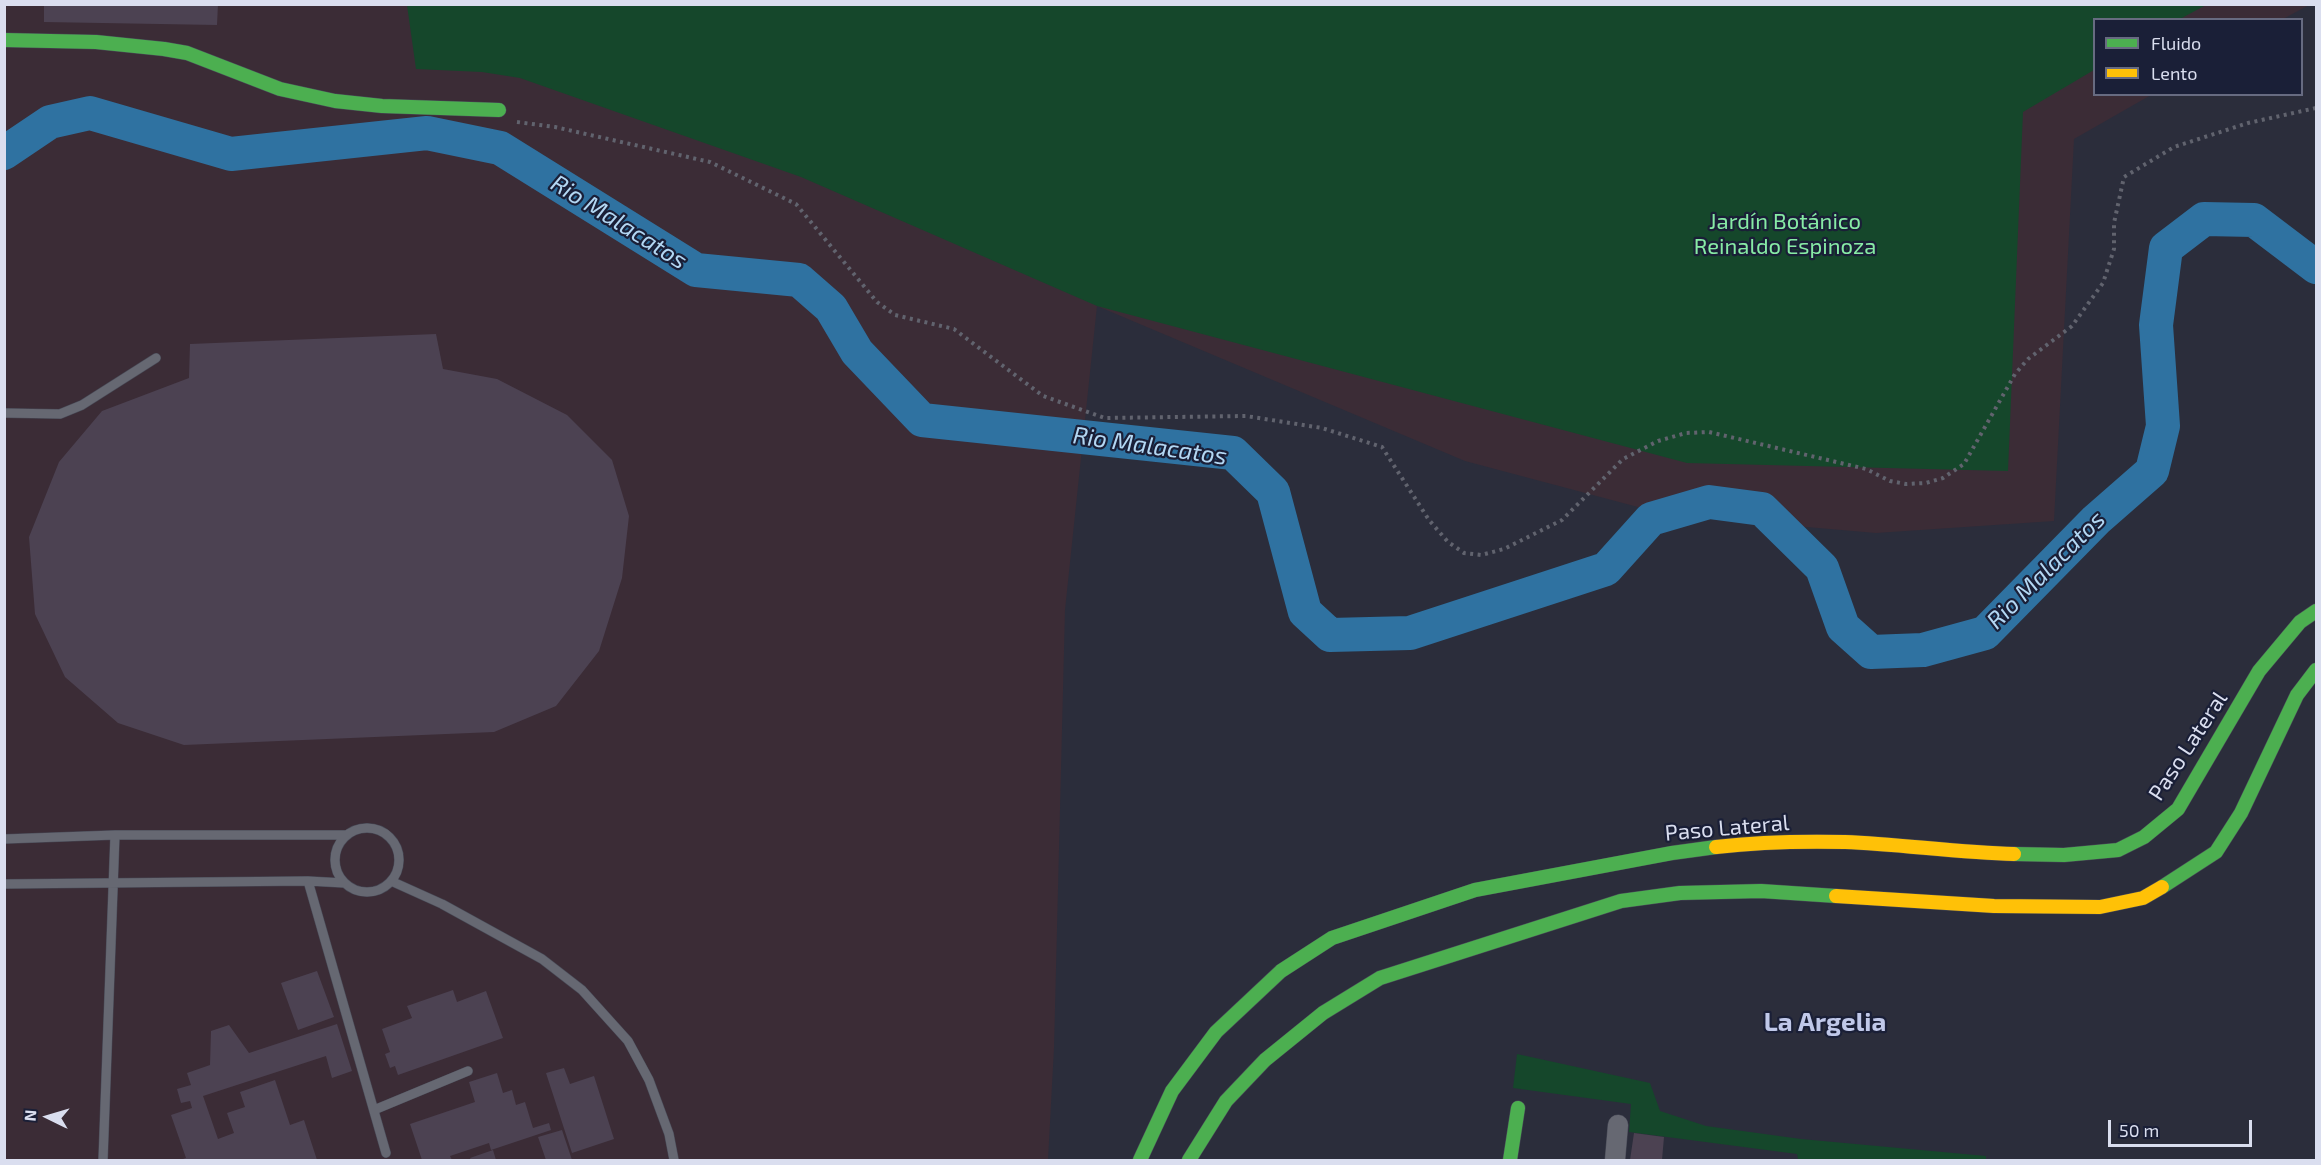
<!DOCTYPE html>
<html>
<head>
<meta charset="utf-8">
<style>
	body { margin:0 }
	#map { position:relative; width:2321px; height:1165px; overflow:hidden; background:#2b2d3b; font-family:"Exo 2",sans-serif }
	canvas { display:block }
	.frame { position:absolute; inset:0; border:6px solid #dadeef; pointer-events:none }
	.legend { position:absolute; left:2093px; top:18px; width:210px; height:78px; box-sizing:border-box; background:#1a1f37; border:2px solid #676b81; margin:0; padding:8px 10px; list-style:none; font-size:18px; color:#dadeef }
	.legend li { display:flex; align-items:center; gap:12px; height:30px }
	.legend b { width:30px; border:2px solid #676b81 }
	.north { position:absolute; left:18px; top:1087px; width:60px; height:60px; -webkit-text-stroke:4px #1a1f37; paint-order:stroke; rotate:275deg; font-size:16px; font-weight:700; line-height:24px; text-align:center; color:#dadeef }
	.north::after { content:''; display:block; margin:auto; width:21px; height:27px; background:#dadeef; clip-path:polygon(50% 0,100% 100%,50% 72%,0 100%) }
	.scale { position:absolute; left:2108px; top:1120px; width:144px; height:27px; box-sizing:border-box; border:3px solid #dadeef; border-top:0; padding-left:8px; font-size:18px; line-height:21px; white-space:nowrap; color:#dadeef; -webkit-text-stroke:4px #1a1f37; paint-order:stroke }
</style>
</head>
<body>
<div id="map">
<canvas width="2321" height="1165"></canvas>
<div class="frame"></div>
<ul class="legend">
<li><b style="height:8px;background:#4caf50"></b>Fluido</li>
<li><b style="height:8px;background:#ffc107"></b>Lento</li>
</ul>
<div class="north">N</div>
<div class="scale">50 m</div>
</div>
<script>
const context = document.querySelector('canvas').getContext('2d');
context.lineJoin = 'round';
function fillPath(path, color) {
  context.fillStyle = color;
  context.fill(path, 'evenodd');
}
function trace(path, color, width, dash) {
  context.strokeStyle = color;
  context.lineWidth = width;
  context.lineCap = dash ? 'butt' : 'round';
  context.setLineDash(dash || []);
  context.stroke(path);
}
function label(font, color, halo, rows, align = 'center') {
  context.font = font + ' "Exo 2",sans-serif';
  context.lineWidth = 4.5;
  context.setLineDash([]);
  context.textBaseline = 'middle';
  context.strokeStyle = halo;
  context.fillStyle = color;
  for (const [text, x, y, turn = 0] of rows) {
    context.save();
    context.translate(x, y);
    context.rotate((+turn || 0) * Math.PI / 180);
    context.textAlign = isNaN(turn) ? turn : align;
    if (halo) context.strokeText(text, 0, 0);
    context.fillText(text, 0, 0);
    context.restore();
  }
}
fillPath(new Path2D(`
	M5,5H2309L2283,19L2094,20V94L2151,95L2074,139L2054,521L1876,533L1668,515L1465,461L1097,306L1065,610L1054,1048L1048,1160H5Z`), '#3b2c36');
fillPath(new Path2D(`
	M407,5V4L2206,5L2180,19L2094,20V70L2023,112L2008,471L1687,463L1097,306L801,177L520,78L482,72L416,69Z
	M1517,1054L1650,1083L1660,1111L1706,1126L1801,1139L1986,1156V1160L1798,1159L1797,1154L1629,1132L1631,1104L1513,1088Z`), '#15472b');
trace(new Path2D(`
	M4,153L50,122L90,113L231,154L427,133L500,148L696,270L799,280L831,308L857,352L922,420L1233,453L1273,492L1305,612L1330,635L1410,633L1606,569L1651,519L1709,502L1762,509L1822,568L1843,627L1871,652L1923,650L1985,633L2096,520L2152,471L2163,426L2156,325L2166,248L2204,219L2254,220L2316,267`), '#2f72a1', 34);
fillPath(new Path2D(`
	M44,4H218L217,25L44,22Z
	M436,334L443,369L497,379L567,415L612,460L629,516L622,578L599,651L556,706L494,732L184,745L118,723L65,677L35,614L29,537L59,462L102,411L189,378L190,344Z
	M317,971L334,1017L298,1030L281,983Z
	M453,990L457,1002L486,991L503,1038L398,1075L395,1066L390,1068L385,1054L390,1052L382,1029L412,1018L407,1006Z
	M337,1024L352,1071L332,1078L326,1056L203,1096L218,1139L234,1133L227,1113L245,1107L240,1092L275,1080L290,1125L304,1120L317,1160H180L186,1158L171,1115L192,1108L190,1101L181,1103L177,1089L191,1085L187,1073L210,1065L211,1031L229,1025L249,1053Z
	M564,1068L570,1084L594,1076L614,1139L572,1153L546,1073Z
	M497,1073L503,1093L512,1090L516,1105L525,1102L533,1128L549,1123L551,1130L491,1150L489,1143L450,1156L452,1160H422L410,1124L475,1102L469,1082Z
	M562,1130L572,1160H546L538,1137Z
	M1634,1133L1664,1137L1662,1160H1630Z
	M493,1150L496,1160H471L470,1158Z`), '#4c4252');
const lane = new Path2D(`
	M4,413L60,414L82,405L156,358
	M335 860a32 32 0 1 1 64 0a32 32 0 1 1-64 0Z
	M4,839L115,835H346
	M308,881L386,1153
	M391,881L442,904L542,959L582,990L628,1041L649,1080L669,1134L674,1160
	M4,884L308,881L344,883
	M374,1110L468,1071
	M103,1160L115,835`);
const street = new Path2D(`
	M1615,1160L1618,1125`);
const fast = new Path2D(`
	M4,40L96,42L164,49L187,53L280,89L335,101L382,106L499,110
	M2014,854L2064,855L2118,850L2144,837L2178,809L2259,671L2300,622L2316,611
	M2162,887L2216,852L2241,813L2297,695L2316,670
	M1140,1160L1172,1091L1216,1032L1281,971L1332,938L1475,890L1672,853L1716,847
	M1189,1160L1226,1101L1265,1060L1323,1013L1380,978L1621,901L1680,893L1761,891L1836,896
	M1510,1160L1518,1108`);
const slow = new Path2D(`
	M1716,847C1759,842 1802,841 1845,842C1901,844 1958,853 2014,854
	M1836,896L1994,906L2100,907L2143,898L2162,887`);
trace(lane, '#484a57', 10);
trace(street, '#484a57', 21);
trace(fast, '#484a57', 15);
trace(slow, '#484a57', 15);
trace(new Path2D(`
	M517,122L555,127L710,162L796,204L877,302L895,315L954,329L1043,396L1105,418L1246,416L1322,428L1382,447L1429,520L1448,542L1464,553L1481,555L1504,549L1562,520L1623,459L1658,441L1686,433L1709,432L1866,469L1890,481L1906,484L1926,483L1943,478L1964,464L2015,374L2028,359L2072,326L2103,283L2114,249V223L2124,177L2174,147L2248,123L2316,108`), '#61636e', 4, [3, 4.5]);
trace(lane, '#666872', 9);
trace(street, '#666872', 20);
trace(fast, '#4caf50', 14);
trace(slow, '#ffc107', 14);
label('22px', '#87eba5', '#1a1f37', [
	["Jardín Botánico",1785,222],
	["Reinaldo Espinoza",1785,247]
]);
label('22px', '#dadeef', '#1a1f37', [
	["Paso Lateral",2188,746,-57],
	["Paso Lateral",1727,828,-5]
]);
label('italic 24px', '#b3d7f3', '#1a1f37', [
	["Rio Malacatos",619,222,32],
	["Rio Malacatos",1150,446,8],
	["Rio Malacatos",2046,570,-45]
]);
label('bold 26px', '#c0c8e9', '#1a1f37', [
	["La Argelia",1825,1022]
]);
</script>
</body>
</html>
